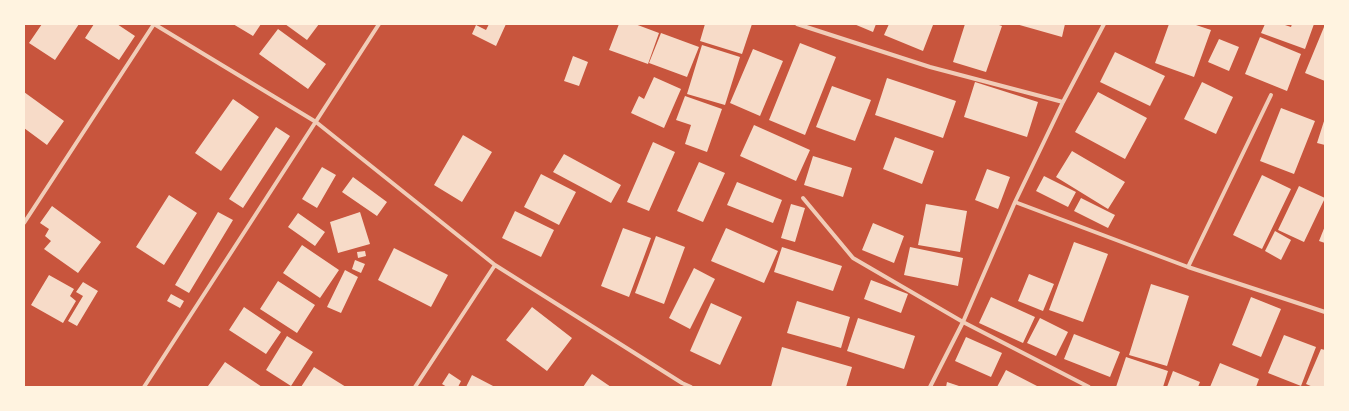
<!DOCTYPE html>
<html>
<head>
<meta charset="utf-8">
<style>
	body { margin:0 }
	#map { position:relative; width:1349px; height:411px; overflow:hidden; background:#c8553d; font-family:"Exo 2",sans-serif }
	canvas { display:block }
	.frame { position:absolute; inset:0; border:25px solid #fff3e0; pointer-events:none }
</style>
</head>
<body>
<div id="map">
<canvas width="1349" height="411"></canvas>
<div class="frame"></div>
</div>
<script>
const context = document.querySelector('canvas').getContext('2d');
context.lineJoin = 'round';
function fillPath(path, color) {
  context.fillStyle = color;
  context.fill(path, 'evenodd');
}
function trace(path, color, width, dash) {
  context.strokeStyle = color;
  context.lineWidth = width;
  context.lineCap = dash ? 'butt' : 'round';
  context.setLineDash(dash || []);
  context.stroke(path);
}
fillPath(new Path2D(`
	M42,24H79L55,60L29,43Z
	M94,24H117L135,36L119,60L85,38Z
	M233,24H261L253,36Z
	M285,24H319L307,40Z
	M489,24H506L496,46L472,34L476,25L486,30Z
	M619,24H635L659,33L648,64L609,50Z
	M705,24H752L742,54L700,41Z
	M854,24H876L873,32Z
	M889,24H930L933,25L923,51L884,35Z
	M965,24H996L1002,26L986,72L953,62Z
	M1016,24H1065L1062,37Z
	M1169,24H1193L1211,30L1194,77L1155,63Z
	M1265,24H1282L1291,27L1292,24H1314L1305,49L1261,33Z
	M1324,27H1325V81L1305,73Z
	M278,29L326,64L308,89L259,54Z
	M661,33L699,47L687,77L649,63Z
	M1260,37L1301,54L1287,91L1245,74Z
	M1219,39L1239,47L1229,71L1208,62Z
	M800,43L836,57L805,135L769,120Z
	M702,45L740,57L725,105L687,94Z
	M753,49L783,61L760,116L730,103Z
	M1115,52L1165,76L1150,106L1100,82Z
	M573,56L588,62L579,86L564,81Z
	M654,77L681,89L664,128L631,113L639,96L644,99Z
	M887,78L956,101L943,138L875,115Z
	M975,82L1038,102L1027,137L964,117Z
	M1202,82L1233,97L1216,134L1184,119Z
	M832,86L871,100L855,141L816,127Z
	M24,92L64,121L47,145L24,128Z
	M1098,92L1147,118L1125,159L1075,132Z
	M685,96L722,109L707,152L685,144L691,125L676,120Z
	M233,99L259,117L221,171L195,153Z
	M1281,108L1315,121L1294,174L1260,161Z
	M1325,118V145L1317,143Z
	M754,125L810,150L796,181L740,156Z
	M276,127L290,136L243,208L229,199Z
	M463,135L492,152L462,202L434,185Z
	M895,137L934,151L922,184L883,169Z
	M653,142L675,152L649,211L627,202Z
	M1072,151L1125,182L1108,209L1056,177Z
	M564,154L621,185L611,203L553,172Z
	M813,156L852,168L843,197L804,185Z
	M699,162L725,173L703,222L677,211Z
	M322,167L336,175L317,208L302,199Z
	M987,169L1010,177L998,209L975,200Z
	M541,174L576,192L559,225L524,207Z
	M1262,175L1291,189L1262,249L1233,235Z
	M1044,176L1076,192L1068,207L1036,191Z
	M353,177L387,202L377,216L342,192Z
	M737,182L782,200L773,223L727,205Z
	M1299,186L1325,198L1304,242L1278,230Z
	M169,195L197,213L164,265L136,247Z
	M1081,198L1115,215L1108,228L1074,211Z
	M791,204L805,208L795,242L781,238Z
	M926,204L967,211L960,252L918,245Z
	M52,206L101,242L78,273L44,249L51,241L45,236L49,229L40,223Z
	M515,211L554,230L541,257L502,238Z
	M218,212L233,220L189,293L175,285Z
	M360,212L370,244L338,253L330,222Z
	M298,213L325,232L315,246L288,227Z
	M873,223L904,236L894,263L862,250Z
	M1325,226V243L1319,241Z
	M623,228L651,238L629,297L601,286Z
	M726,228L778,251L764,283L711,261Z
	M1275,231L1291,240L1281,260L1265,251Z
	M656,236L685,247L664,304L635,293Z
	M1074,242L1108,254L1083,322L1049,310Z
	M302,245L339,270L320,298L283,273Z
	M782,247L842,266L833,291L774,272Z
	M910,247L963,258L958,286L904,275Z
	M394,248L448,275L431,307L378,280Z
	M365,251L366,256L358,258L357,252Z
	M355,260L365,264L361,273L352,269Z
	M694,268L715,279L690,329L669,318Z
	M345,270L358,277L341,313L327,307Z
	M1029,274L1054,284L1043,311L1018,301Z
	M49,275L74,289L70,296L76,301L63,323L31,305Z
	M871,280L908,294L901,313L864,299Z
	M278,281L315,305L297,333L260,309Z
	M83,282L98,291L77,326L68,321L83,296L76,292Z
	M1151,284L1189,296L1167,366L1129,355Z
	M171,294L184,301L180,308L167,301Z
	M991,297L1035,317L1023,343L979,323Z
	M1251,297L1281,309L1261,357L1232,345Z
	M797,301L850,317L841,348L787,333Z
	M711,303L742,317L720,365L690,351Z
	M244,307L281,332L266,354L229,330Z
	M532,307L572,338L547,371L506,340Z
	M858,318L915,336L904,369L847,351Z
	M1040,318L1068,332L1056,356L1027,343Z
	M1074,334L1120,352L1110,377L1064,359Z
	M1284,335L1316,347L1301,386L1268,373Z
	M287,336L313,352L291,386L266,370Z
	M966,337L1002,353L991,377L955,361Z
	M782,347L852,367L846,387L837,386V387H771Z
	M1321,349L1325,350V387H1313L1306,384Z
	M1126,357L1168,371L1163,387H1116Z
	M225,362L262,387L208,386Z
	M1220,363L1259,379L1256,387H1210Z
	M314,367L346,387H301Z
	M1006,370L1037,386V387H997Z
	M1173,371L1200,382L1198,387H1167Z
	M449,373L461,381L458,387H447L442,384Z
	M592,374L611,387H583Z
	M472,375L495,387H466Z
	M947,382L962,387H946Z`), '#f7dbc8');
trace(new Path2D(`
	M797,24L930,67L1063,102
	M803,198L853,258L963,322L1089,387
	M1015,202L1188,267L1325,312
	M24,223L154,24L316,122L495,265L682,383L691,387
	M1188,267L1271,95
	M144,387L379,24
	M415,387L495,265
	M930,387L963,322L1015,202L1063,102L1104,24`), '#f1ccb7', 4);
</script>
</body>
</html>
